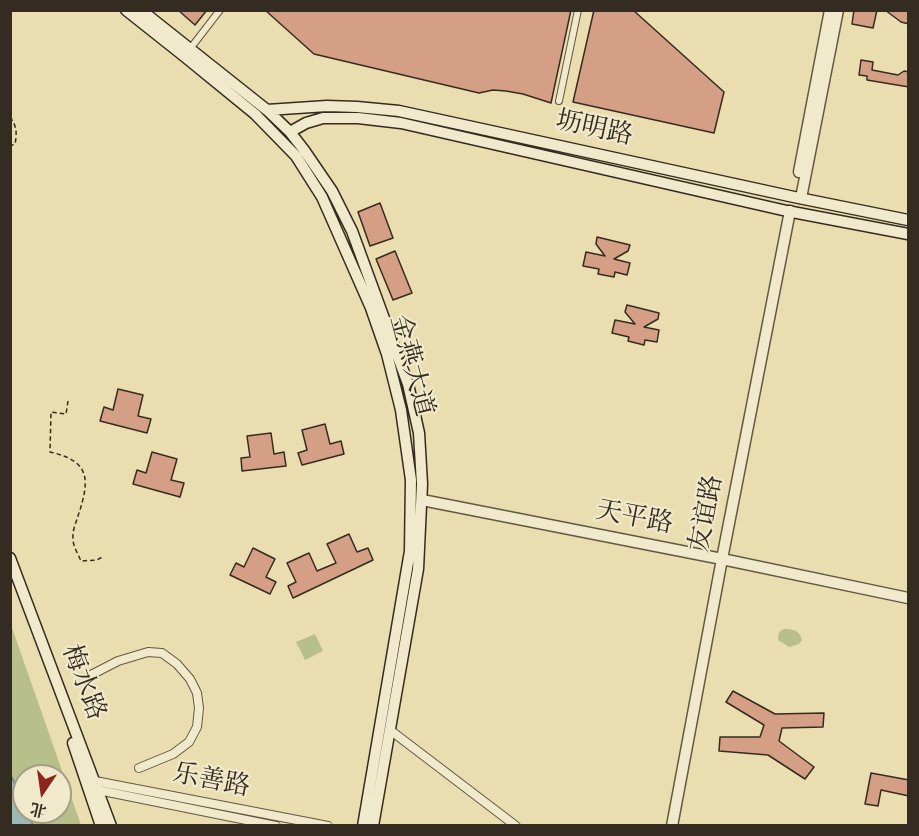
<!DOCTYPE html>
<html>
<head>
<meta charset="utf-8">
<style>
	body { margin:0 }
	#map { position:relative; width:919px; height:836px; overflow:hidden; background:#eaddaf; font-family:"IM FELL Double Pica","Noto Serif SC",serif }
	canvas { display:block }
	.frame { position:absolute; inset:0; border:12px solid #352c21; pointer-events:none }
	.north { position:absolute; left:12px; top:764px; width:60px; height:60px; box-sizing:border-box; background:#f1e9cb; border:2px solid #a69d87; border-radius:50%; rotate:193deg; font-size:16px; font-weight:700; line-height:24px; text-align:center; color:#352c21 }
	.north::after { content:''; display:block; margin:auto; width:21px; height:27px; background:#8f2418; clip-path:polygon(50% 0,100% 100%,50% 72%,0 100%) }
</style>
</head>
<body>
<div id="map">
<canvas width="919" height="836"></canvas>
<div class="frame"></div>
<div class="north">北</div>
</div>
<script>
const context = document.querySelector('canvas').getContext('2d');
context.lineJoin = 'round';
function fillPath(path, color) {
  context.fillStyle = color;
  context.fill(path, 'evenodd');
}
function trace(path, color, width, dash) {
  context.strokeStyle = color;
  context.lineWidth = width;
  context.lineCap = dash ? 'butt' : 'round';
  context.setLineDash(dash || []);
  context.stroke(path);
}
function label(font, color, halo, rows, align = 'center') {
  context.font = font + ' "IM FELL Double Pica","Noto Serif SC",serif';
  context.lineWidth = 4.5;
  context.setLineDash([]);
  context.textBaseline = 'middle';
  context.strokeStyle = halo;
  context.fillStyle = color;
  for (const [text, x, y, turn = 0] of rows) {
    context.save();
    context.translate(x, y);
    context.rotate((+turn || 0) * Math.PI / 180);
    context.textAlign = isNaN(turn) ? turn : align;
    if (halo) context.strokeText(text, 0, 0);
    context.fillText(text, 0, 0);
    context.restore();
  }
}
fillPath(new Path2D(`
	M10,622L81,825H33L27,812H60V776H24V806L11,775Z
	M784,629C794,629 800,631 802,640L799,644L789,647L778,640C778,634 779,631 784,629Z
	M315,634L323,651L305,660L296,642Z`), '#b7c08a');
const water = new Path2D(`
	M11,775L24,806V812H27L33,825H11Z`);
fillPath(water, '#9db9b6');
trace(water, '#73817a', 1.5);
const building = new Path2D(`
	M178,10H207L195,25Z
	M265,10H571L551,103L523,94L506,91L493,90L479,93L314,54Z
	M594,10H633L724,92L714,133L573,102Z
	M854,10H877L873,28L852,24Z
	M885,10H909V24L901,22Z
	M861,60L873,62L872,70L898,75L904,71L909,72V87L867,80V76L859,75Z
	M380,203L393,238L370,246L358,212Z
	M597,237L630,245L628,251L614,259L630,263L627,275L615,272L614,277L598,274L599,269L583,266L586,252L605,256L596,244Z
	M395,251L412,293L393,300L376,259Z
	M627,305L659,313L658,319L644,327L659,330L657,342L645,340L644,345L628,341L629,337L612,333L615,320L635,324L625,312Z
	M118,389L143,395L138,416L151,419L147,433L100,421L104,407L113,410Z
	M325,424L330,444L341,441L344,454L302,465L298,453L307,450L302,430Z
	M271,433L274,454L284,452L286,466L242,471L241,458L250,457L247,436Z
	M152,452L177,459L171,480L184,483L180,497L133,484L137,470L146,473Z
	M349,534L357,552L368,548L373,560L293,598L288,586L296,582L287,563L309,553L317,571L336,563L327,544Z
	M253,548L275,559L266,577L276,582L270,594L230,575L236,563L244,567Z
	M733,691L775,714L824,713L823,727L782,728L779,741L814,767L805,779L768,755L719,751L720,737H760L764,725L726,702Z
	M871,773L909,780V796L881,790L878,806L865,804Z`);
fillPath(building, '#d59f85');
trace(building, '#352c21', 1.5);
const pedestrian = new Path2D(`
	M193,45L220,10
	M559,101L578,10`);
const minor = new Path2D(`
	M89,676L118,661L148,652L162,653L177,664L190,679L197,693L199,708L197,727L189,742L173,754L139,768
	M390,730L516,826
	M90,783L95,781L328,826
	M94,792L98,790L276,826`);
const tertiary = new Path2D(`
	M799,172L830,10
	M801,198L838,10
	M422,500L722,559L908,598
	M672,826L722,559L790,211`);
const secondary = new Path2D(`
	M126,10L184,56L255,114L296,156L322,197L371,308L387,354L401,410L411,480L410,551L363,826
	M141,10L267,110L290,132L304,150L332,191L352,231L408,384L419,433L422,484L418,569L373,826
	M267,110L327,106L357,107L399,111L794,197L908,220
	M290,132L306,123L323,118H358L401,123L787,211L908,234
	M10,558L111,826
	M73,743L101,826`);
trace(pedestrian, '#625844', 8);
trace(minor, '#625844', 10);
trace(tertiary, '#625844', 13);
trace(secondary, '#352c21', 13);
trace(new Path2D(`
	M10,117C17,126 17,134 15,144L10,146
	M68,401L66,414L51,412L50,452C91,461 90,480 78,516C76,523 72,531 73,539C73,546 78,554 81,561L97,560L104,556`), '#352c21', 1.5, [4.5, 3]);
trace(pedestrian, '#f1e9cb', 6);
trace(minor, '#f1e9cb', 8);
trace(tertiary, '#f1e9cb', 10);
trace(secondary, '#f1e9cb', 10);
label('26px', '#352c21', '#f1e9cb', [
	["坜明路",594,130,12],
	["金燕大道",410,366,75],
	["友谊路",708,514,-79],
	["天平路",634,519,11],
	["梅水路",82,683,69],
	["乐善路",211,782,11]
]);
</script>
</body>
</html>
